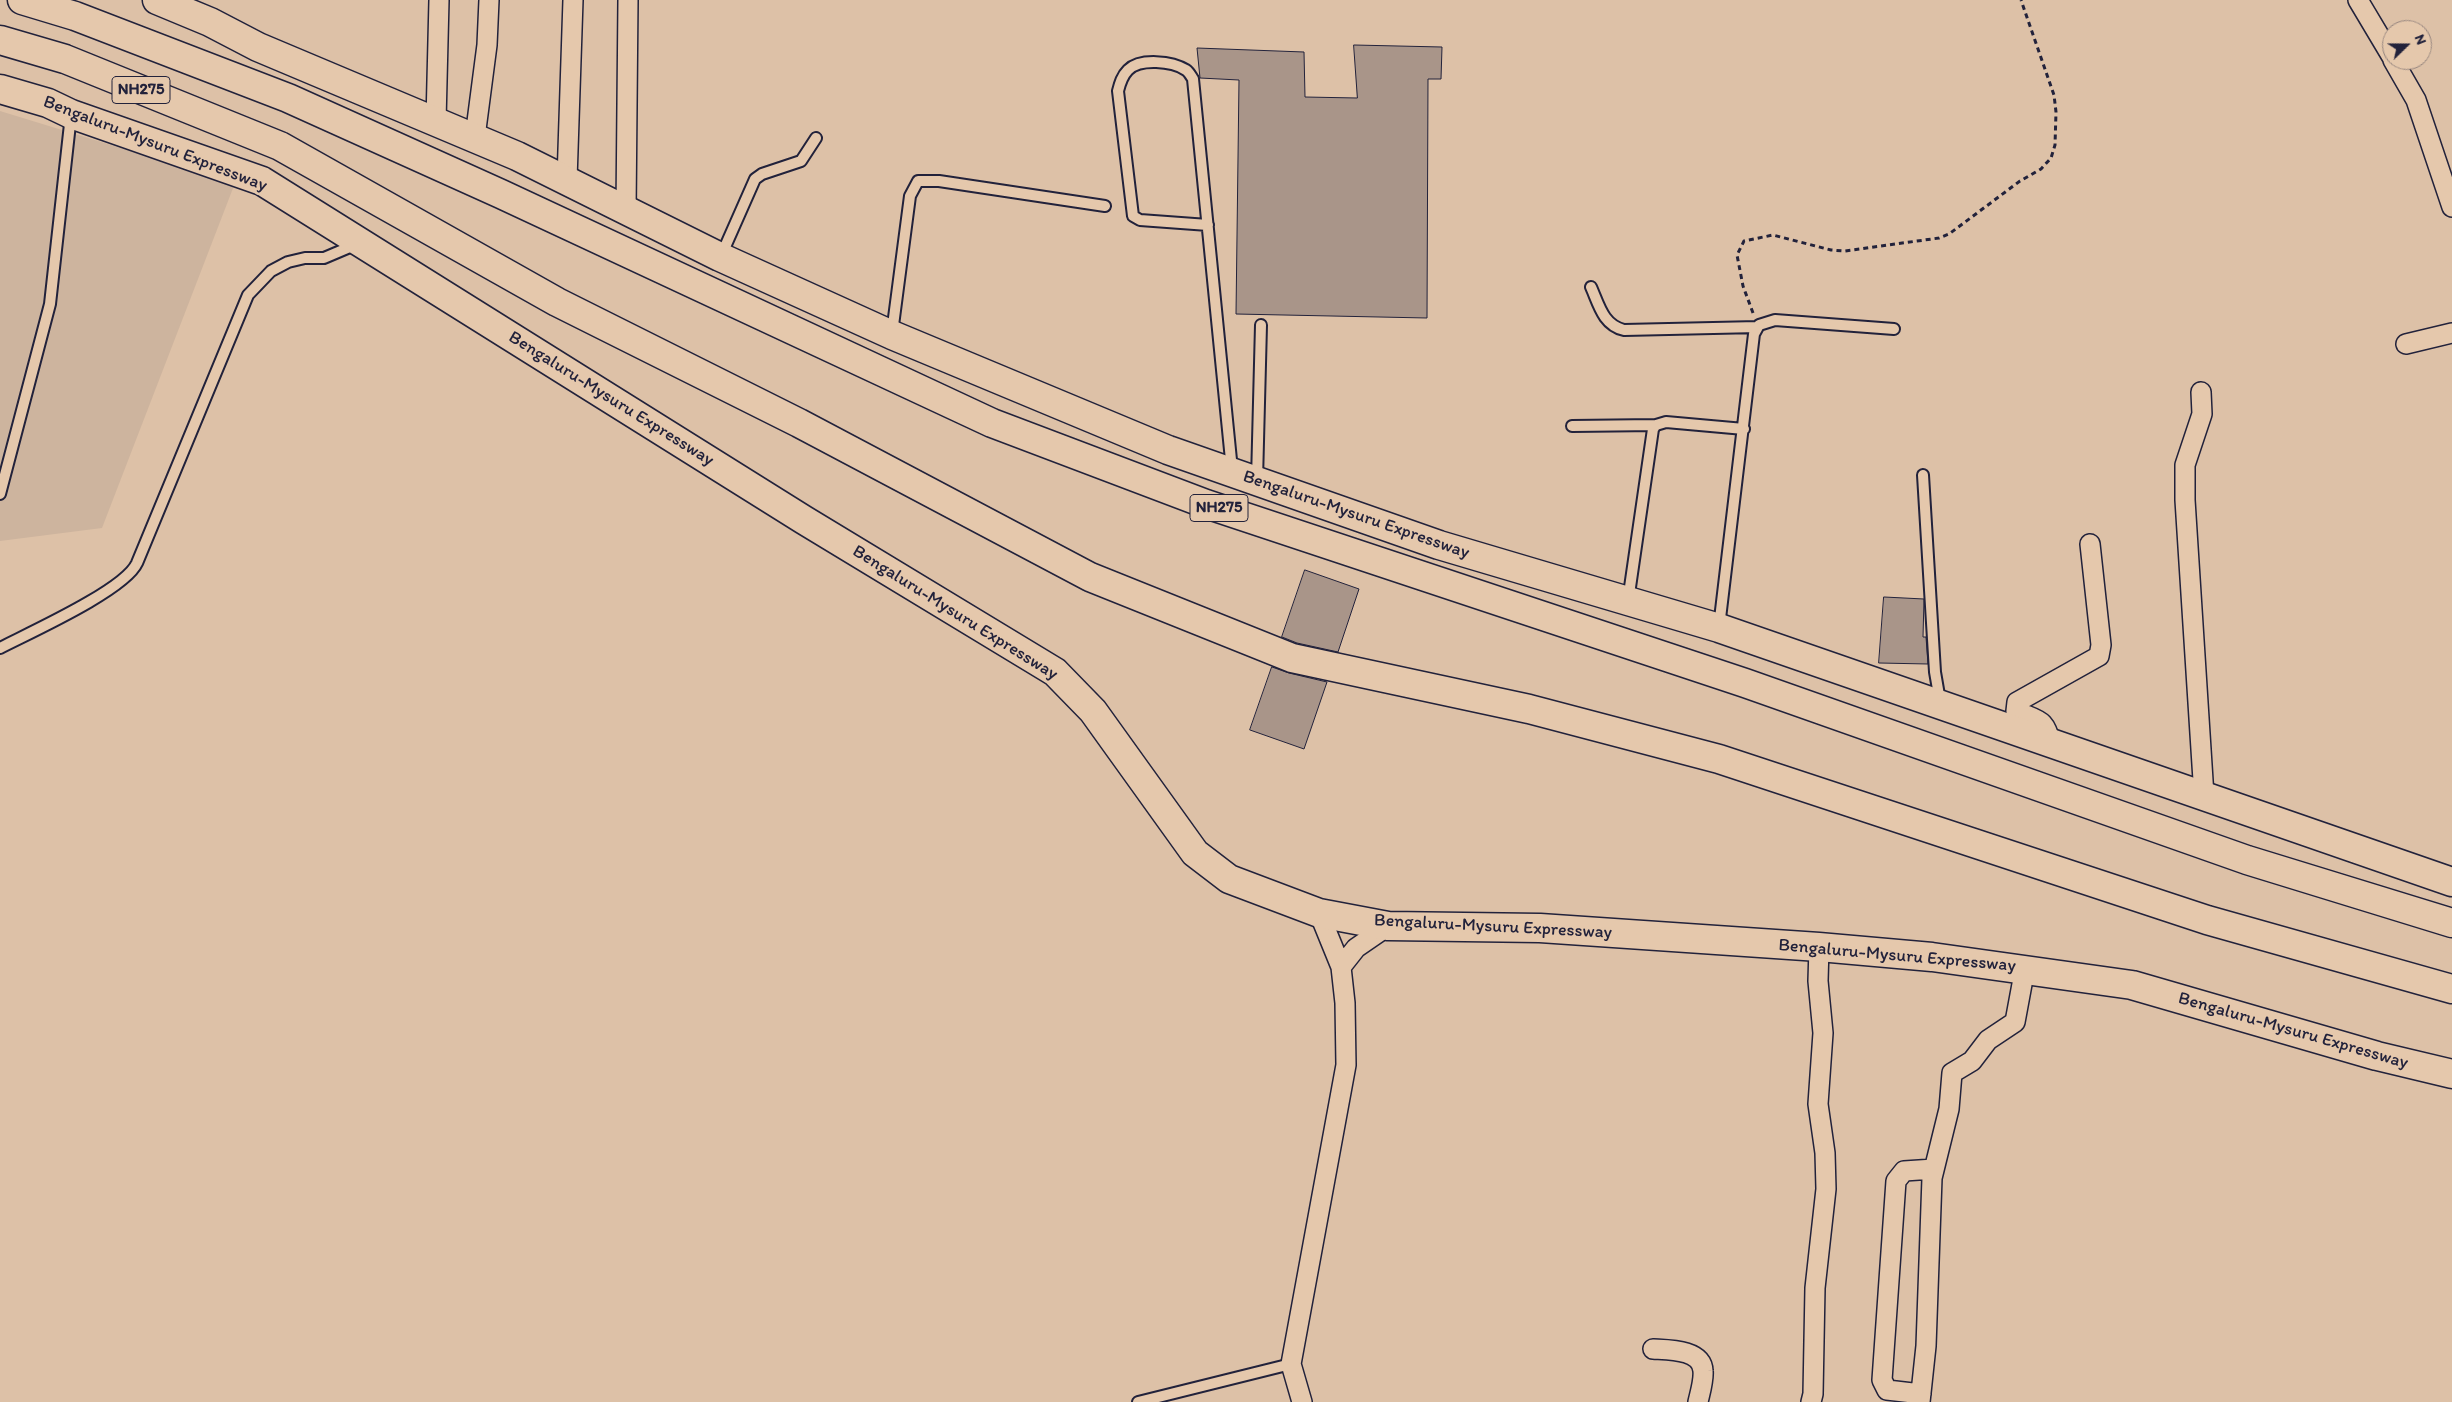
<!DOCTYPE html>
<html>
<head>
<meta charset="utf-8">
<style>
	body { margin:0 }
	#map { position:relative; width:2452px; height:1402px; overflow:hidden; background:#ddc1a7; font-family:Itim,sans-serif }
	canvas { display:block }
	.north { position:absolute; left:2382px; top:20px; width:50px; height:50px; box-sizing:border-box; background:#e5c8ac; border:1px solid #97867f; border-radius:50%; rotate:68deg; font-size:14px; font-weight:700; line-height:20px; text-align:center; color:#22223b }
	.north::after { content:''; display:block; margin:auto; width:18px; height:22px; background:#22223b; clip-path:polygon(50% 0,100% 100%,50% 72%,0 100%) }
</style>
</head>
<body>
<div id="map">
<canvas width="2452" height="1402"></canvas>
<div class="north">N</div>
</div>
<script>
const context = document.querySelector('canvas').getContext('2d');
context.lineJoin = 'round';
function fillPath(path, color) {
  context.fillStyle = color;
  context.fill(path, 'evenodd');
}
function trace(path, color, width, dash) {
  context.strokeStyle = color;
  context.lineWidth = width;
  context.lineCap = dash ? 'butt' : 'round';
  context.setLineDash(dash || []);
  context.stroke(path);
}
function label(font, color, halo, rows, align = 'center') {
  context.font = font + ' Itim,sans-serif';
  context.lineWidth = 5;
  context.setLineDash([]);
  context.textBaseline = 'middle';
  context.strokeStyle = halo;
  context.fillStyle = color;
  for (const [text, x, y, turn = 0] of rows) {
    context.save();
    context.translate(x, y);
    context.rotate((+turn || 0) * Math.PI / 180);
    context.textAlign = isNaN(turn) ? turn : align;
    if (halo) context.strokeText(text, 0, 0);
    context.fillText(text, 0, 0);
    context.restore();
  }
}
fillPath(new Path2D(`
	M0,111L235,183L102,528L0,541Z`), '#cdb49e');
const building = new Path2D(`
	M1354,45L1442,47L1441,79H1428L1427,318L1236,314L1239,80L1200,78L1197,48L1304,52L1305,97L1357,98Z
	M1305,570L1359,589L1338,652L1297,643L1282,637Z
	M1884,597L1924,599L1923,637H1926L1928,664L1879,663Z
	M1272,667L1289,673L1327,682L1304,749L1250,730Z`);
fillPath(building, '#a99589');
trace(building, '#22223b', 1);
const lane = new Path2D(`
	M1208,225L1140,220L1133,216L1118,91C1120,83 1122,76 1128,70C1140,58 1172,61 1186,70C1189,72 1191,76 1193,79L1232,470
	M721,256L755,179L762,174L801,161L816,138
	M1591,287C1599,305 1603,325 1624,330L1758,327
	M892,333L910,196L918,181H939L1105,206
	M1572,426L1656,425
	M1923,475L1935,672L1940,701
	M1257,480L1261,325
	M0,494L50,304L71,115
	M1628,601L1653,429L1656,425L1666,422L1744,429
	M1719,627L1754,334L1759,325L1775,320L1894,329
	M0,648C29,633 125,590 137,563L248,295L271,271L288,262L305,258H324L357,244
	M1138,1402L1291,1364`);
const street = new Path2D(`
	M2358,0L2392,57
	M2393,60L2416,100L2452,207
	M436,121L439,0
	M475,137L487,45L489,0
	M567,180L573,0
	M626,211L628,0
	M2406,344L2452,333
	M2201,392L2202,414L2185,465V500L2204,796
	M2051,744C2045,718 2039,721 2016,711L2017,702L2099,656L2101,645L2090,544
	M1341,967L1356,948L1388,926
	M1653,1349C1668,1350 1702,1349 1703,1371C1704,1380 1700,1393 1698,1402
	M1921,1394L1887,1390L1882,1380L1896,1181L1904,1171L1934,1169
	M1302,1402L1291,1364L1346,1065L1345,1003L1341,967L1319,913
	M1811,1402L1813,1394L1815,1288L1826,1189L1825,1153L1818,1104L1823,1033L1818,981L1819,947
	M1920,1402L1926,1346L1932,1178L1949,1109L1952,1073L1972,1061L1988,1040L2015,1022L2025,968`);
const secondary = new Path2D(`
	M157,0L210,22L258,47L517,156L720,257L892,335L1168,450L1439,545L1719,628L2452,882
	M0,89L48,103L71,114L262,181L804,520L1055,672L1093,711L1195,853L1229,879L1319,913L1388,926L1540,928L1819,947L1932,957L2132,985L2377,1056L2452,1074`);
const highway = new Path2D(`
	M22,0L75,16L288,98L501,194L992,423L1206,504L1745,683L2247,860L2452,923
	M0,40L65,59L280,146L557,302L799,423L1090,577L1292,658L1529,709L1719,759L2207,920L2452,989`);
trace(lane, '#22223b', 14);
trace(street, '#22223b', 22);
trace(secondary, '#22223b', 31);
trace(highway, '#22223b', 31);
trace(new Path2D(`
	M1753,313L1743,286L1737,255L1744,241L1773,235L1831,250L1845,251L1939,238L1949,234L2020,181L2041,169L2051,158L2055,145L2056,112L2054,95L2021,0`), '#22223b', 3, [5, 4]);
trace(lane, '#e5c8ac', 10);
trace(street, '#e5c8ac', 19);
trace(secondary, '#e5c8ac', 28);
trace(highway, '#e5c8ac', 28);
for (const [x, y, w] of [
	[141,90,58],
	[1219,508,58]
]) {
  const box = new Path2D();
  box.roundRect(x - w / 2, y - 13.5, w, 27, 4);
  context.fillStyle = '#e5c8ac';
  context.fill(box);
  trace(box, '#22223b', 1);
}
label('bold 16px', '#22223b', null, [
	["NH275",141,90],
	["NH275",1219,508]
]);
label('18px', '#22223b', '#e5c8ac', [
	["Bengaluru-Mysuru Expressway",155,144,21],
	["Bengaluru-Mysuru Expressway",611,399,32],
	["Bengaluru-Mysuru Expressway",1356,515,19],
	["Bengaluru-Mysuru Expressway",955,613,32],
	["Bengaluru-Mysuru Expressway",1493,927,3],
	["Bengaluru-Mysuru Expressway",1897,956,5],
	["Bengaluru-Mysuru Expressway",2293,1031,16]
]);
</script>
</body>
</html>
